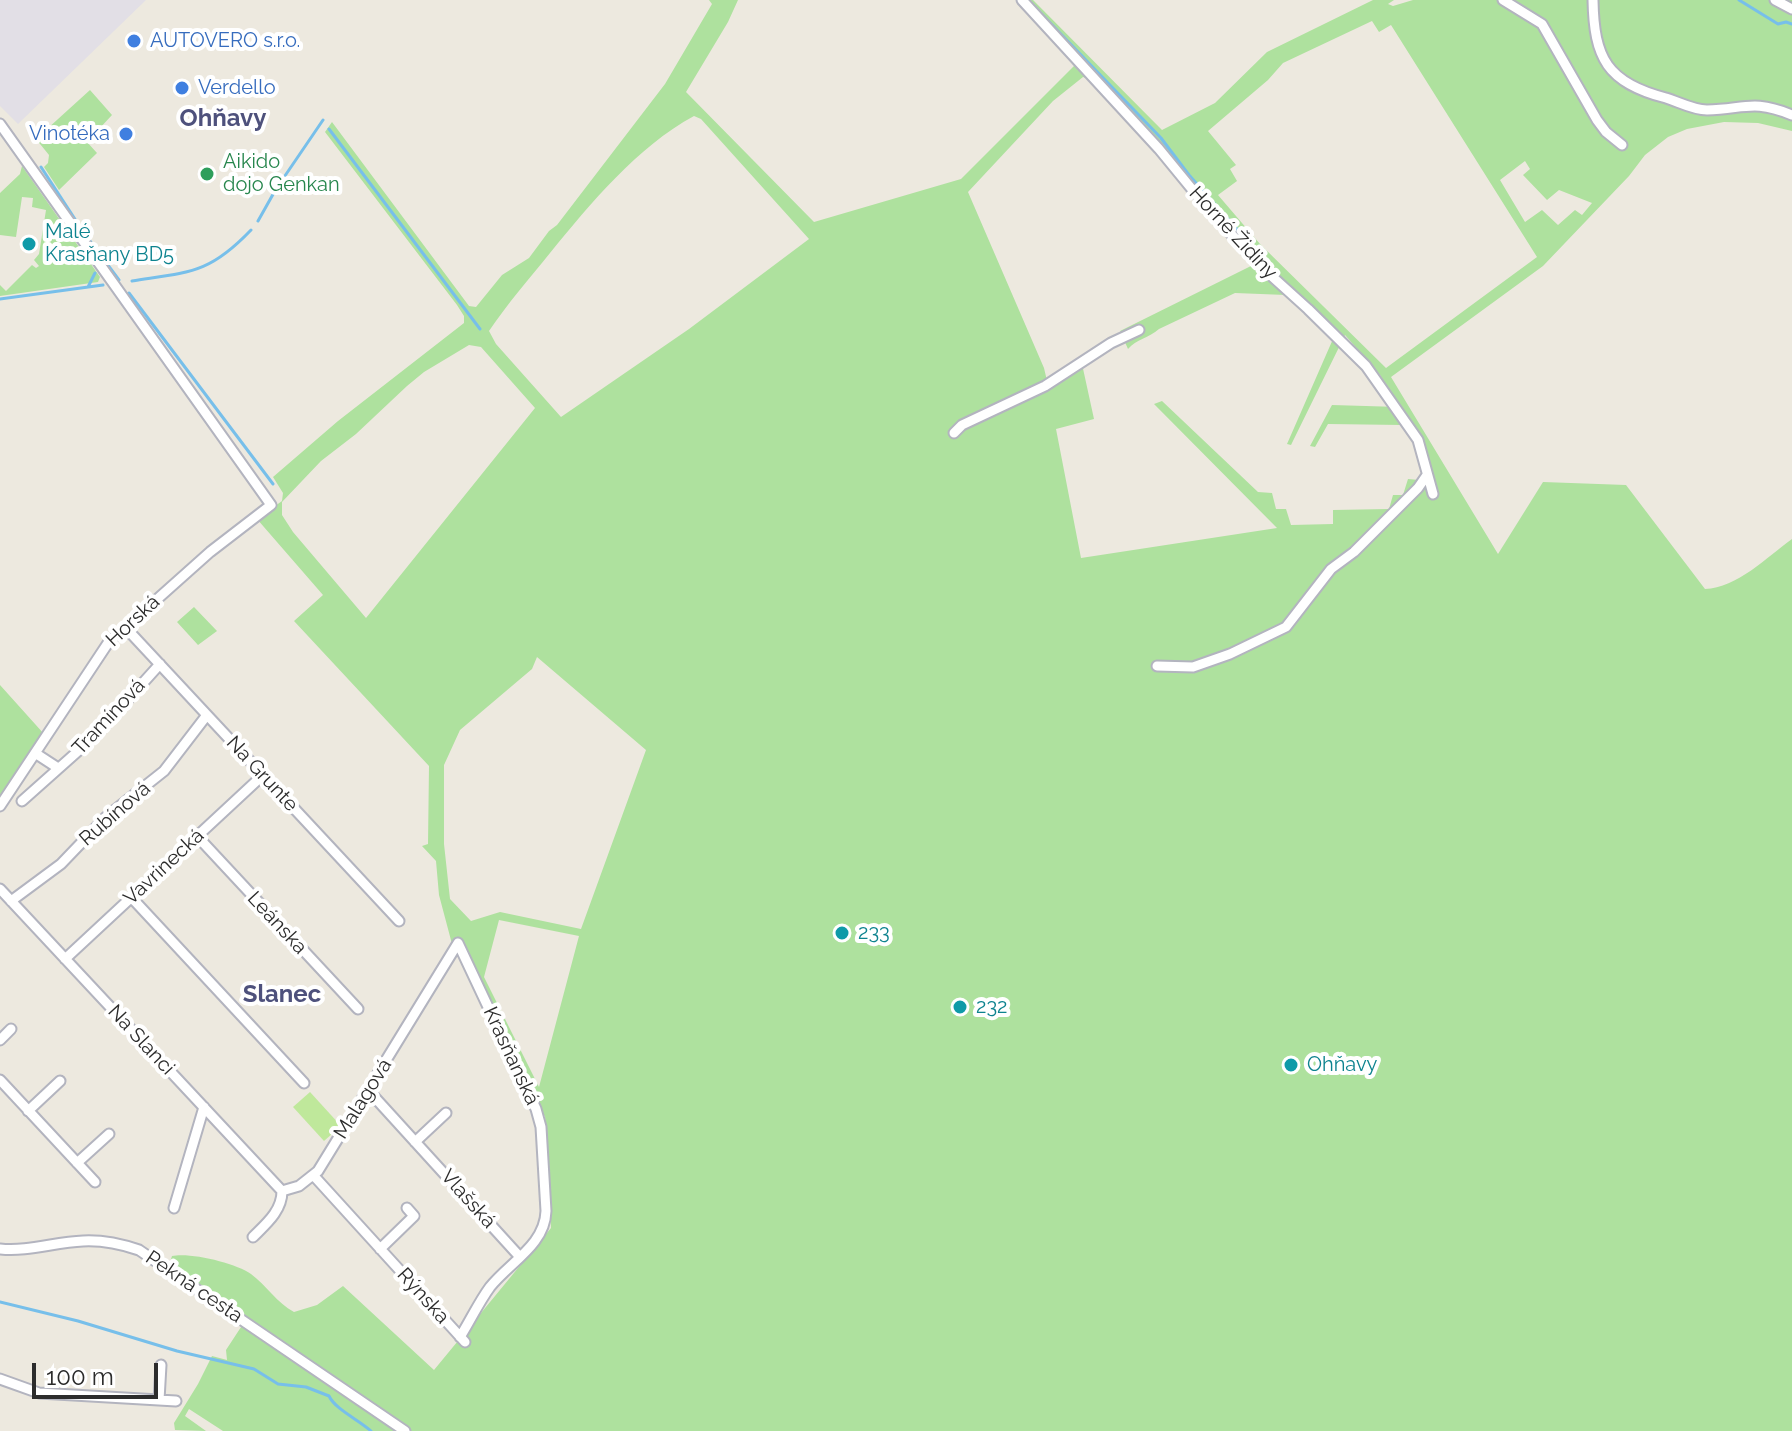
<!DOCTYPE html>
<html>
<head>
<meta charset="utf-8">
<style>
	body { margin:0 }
	#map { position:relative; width:1792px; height:1431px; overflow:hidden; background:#ede9df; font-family:Raleway,sans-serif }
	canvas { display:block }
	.scale { position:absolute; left:32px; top:1363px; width:126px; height:36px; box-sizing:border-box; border:4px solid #2c2c2c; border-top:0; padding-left:10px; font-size:24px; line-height:28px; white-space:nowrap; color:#2c2c2c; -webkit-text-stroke:6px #fff; paint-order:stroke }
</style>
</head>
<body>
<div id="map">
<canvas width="1792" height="1431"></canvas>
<div class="scale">100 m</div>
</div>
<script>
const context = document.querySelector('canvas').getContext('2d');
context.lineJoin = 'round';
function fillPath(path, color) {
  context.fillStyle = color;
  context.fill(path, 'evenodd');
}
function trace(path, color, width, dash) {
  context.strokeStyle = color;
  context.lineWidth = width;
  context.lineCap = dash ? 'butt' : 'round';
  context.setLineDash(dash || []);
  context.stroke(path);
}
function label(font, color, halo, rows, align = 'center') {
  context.font = font + ' Raleway,sans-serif';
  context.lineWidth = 8;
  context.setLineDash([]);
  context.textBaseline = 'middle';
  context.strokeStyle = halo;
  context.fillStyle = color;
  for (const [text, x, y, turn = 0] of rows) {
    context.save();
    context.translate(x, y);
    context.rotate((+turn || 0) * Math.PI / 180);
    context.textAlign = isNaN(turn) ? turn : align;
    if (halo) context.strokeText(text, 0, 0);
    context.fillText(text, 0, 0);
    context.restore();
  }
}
fillPath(new Path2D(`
	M0,0H146L18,124L0,106Z`), '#e2dfe6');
fillPath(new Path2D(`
	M709,0H738L728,22L686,92L814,222L961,179L1075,65L1061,46L1017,0H1033L1162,130L1215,103L1267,52L1373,0H1394L1388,4L1393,6L1413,0H1792V110L1754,101L1696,108L1735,105L1792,115V131L1758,123L1724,122L1687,129L1668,137L1645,155L1629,176L1543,266L1391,377L1498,554L1543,482L1626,485L1705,589C1737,588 1767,557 1792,539V1431H223L189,1409L185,1416L206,1431L175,1430L174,1423L198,1384L212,1356L227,1360L226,1350L243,1324L238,1312L172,1265L170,1262L172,1256C190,1252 236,1263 251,1274C266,1285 277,1303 294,1312L317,1305L343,1286L434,1370L551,1228L545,1116L542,1115L517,1056L459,937L452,944L439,895L436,861L422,846L428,844L429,766L294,621L323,595L257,519L282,501L283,493L273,477L338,421L464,323V316L457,305L325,132L332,122L469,306L476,307L502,275L529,258L549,231L557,225L665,84L712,4ZM1372,21L1379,32L1391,25L1537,257L1386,368L1260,244L1218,195L1237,181L1230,169L1236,165L1208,131L1268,80L1283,63ZM1083,77L1086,78L1120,112L1253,265L1120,331L1128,349C1136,339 1149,338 1159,329L1235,293L1286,295L1333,339L1287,444L1291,445L1345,335L1380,375L1399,407L1332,405L1310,446L1315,447L1328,424L1402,425L1414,441L1422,475L1419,480L1408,479L1403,495H1393L1389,509L1333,510V524L1291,525L1286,509H1276L1272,493L1258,492L1162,401L1154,404L1277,528L1081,558L1056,429L1094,419L1082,364L1048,385L1044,368L968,192L1053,101ZM694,116L701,119L809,239L689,329L561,417L496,344L489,331C508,303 529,279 550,253C591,203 637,147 694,116ZM1525,161L1530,169L1523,175L1547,200L1559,190L1592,203L1582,215L1575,210L1558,225L1542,210L1525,222L1500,180ZM469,345L481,347L535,408L366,618L293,532L282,515V502L321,461L356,434L407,386L424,372ZM537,657L646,750L581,929L500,912L471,921L450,899L444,844V765L460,730L532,669ZM499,920L579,936L539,1087L484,977Z
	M90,90L112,115L87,142L97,153L59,190L44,167L48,163L49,155L36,139Z
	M22,166L100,277L98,282L0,296V285L6,291L32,265L36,268L39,266L34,260L39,254L46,210L32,207L33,198L22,197L16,237L0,235V193L20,174Z
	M194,607L217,631L198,645L177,622Z
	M0,685L44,734L0,800Z`), '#aee19e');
fillPath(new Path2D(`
	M310,1092L341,1126L324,1141L293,1107Z`), '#bfe89b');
trace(new Path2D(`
	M1028,0L1161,138L1189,175L1265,261
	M1739,0L1778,24L1786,22L1792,24
	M329,129L480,329
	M41,167L84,233L119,280
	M258,221L276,189L323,120
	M132,281C190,272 209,274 251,230
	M88,287L95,273
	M129,293L273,484
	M0,299L103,285
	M0,1302L78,1321L177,1351L254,1369L278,1384L306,1387L329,1396C335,1409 359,1420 371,1431`), '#77bfea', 3);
const street = new Path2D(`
	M1022,0L1159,149L1200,199L1256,262L1308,309L1366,366L1418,440L1433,494
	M1503,0L1542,24L1597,120L1606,132L1622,145
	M1593,0C1594,58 1607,83 1666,98C1679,102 1693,110 1707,110C1745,109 1753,99 1792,115
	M1775,0L1792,9
	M0,124L271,505L210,552L108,643L0,806
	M954,433L962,425L1045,386L1111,343L1139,330
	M125,627L399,921
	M1157,666L1193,667L1230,654L1286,627L1331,569L1354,552L1418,488L1427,475
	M35,753L58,768
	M22,801L95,736L160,664
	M197,836L358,1009
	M0,889L282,1191
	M131,897L304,1083
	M11,901L61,864L106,817L164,771L207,715
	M458,943L536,1109L541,1127L546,1211C545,1245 510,1262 490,1287C479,1302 470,1321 460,1337
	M65,959L263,775
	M0,1040L11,1029
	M0,1080L95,1182
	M368,1090L520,1257
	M28,1111L60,1081
	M415,1142L446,1113
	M77,1163L109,1134
	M314,1176L465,1342
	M174,1208L204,1107
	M253,1237C266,1224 282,1211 282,1191L299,1186L318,1171L458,943
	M0,1249C28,1252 55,1242 83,1241C102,1240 121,1244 139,1250L405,1431
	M380,1249L414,1216L407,1208
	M0,1379L39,1393L176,1401
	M159,1400L161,1365`);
trace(street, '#b3b4bf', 13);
trace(street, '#fff', 9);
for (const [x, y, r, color] of [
	[134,41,8,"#3f7fe0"],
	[182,88,8,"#3f7fe0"],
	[126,134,8,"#3f7fe0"],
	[207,174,8,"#2e9e5b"],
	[29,244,8,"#0f9aa8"],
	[842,933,8,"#0f9aa8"],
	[960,1007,8,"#0f9aa8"],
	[1291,1065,8,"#0f9aa8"]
]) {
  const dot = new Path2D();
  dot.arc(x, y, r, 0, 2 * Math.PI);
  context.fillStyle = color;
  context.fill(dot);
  trace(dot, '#fff', 3);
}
label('20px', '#366cbe', '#fff', [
	["AUTOVERO s.r.o.",150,41],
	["Verdello",198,88],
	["Vinotéka",110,134,"right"]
], 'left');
label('20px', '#27864d', '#fff', [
	["Aikido",223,162],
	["dojo Genkan",223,185]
], 'left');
label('20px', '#0d838f', '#fff', [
	["Malé",45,232],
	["Krasňany BD5",45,255],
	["233",858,933],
	["232",976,1007],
	["Ohňavy",1307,1065]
], 'left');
label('20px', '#2c2c2c', '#fff', [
	["Horné Židiny",1233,233,47],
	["Horská",133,621,-43],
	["Tramínová",109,717,-47],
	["Na Grunte",262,774,47],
	["Rubínová",115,814,-41],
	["Vavrinecká",164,867,-43],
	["Leánska",277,923,47],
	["Na Slanci",141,1040,47],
	["Krasňanská",511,1056,65],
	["Malagová",363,1099,-58],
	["Vlašská",468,1199,48],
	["Pekná cesta",194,1287,34],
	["Rýnska",423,1296,48]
]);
label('bold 24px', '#4e517c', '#fff', [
	["Ohňavy",223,119],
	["Slanec",282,995]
]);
</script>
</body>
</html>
